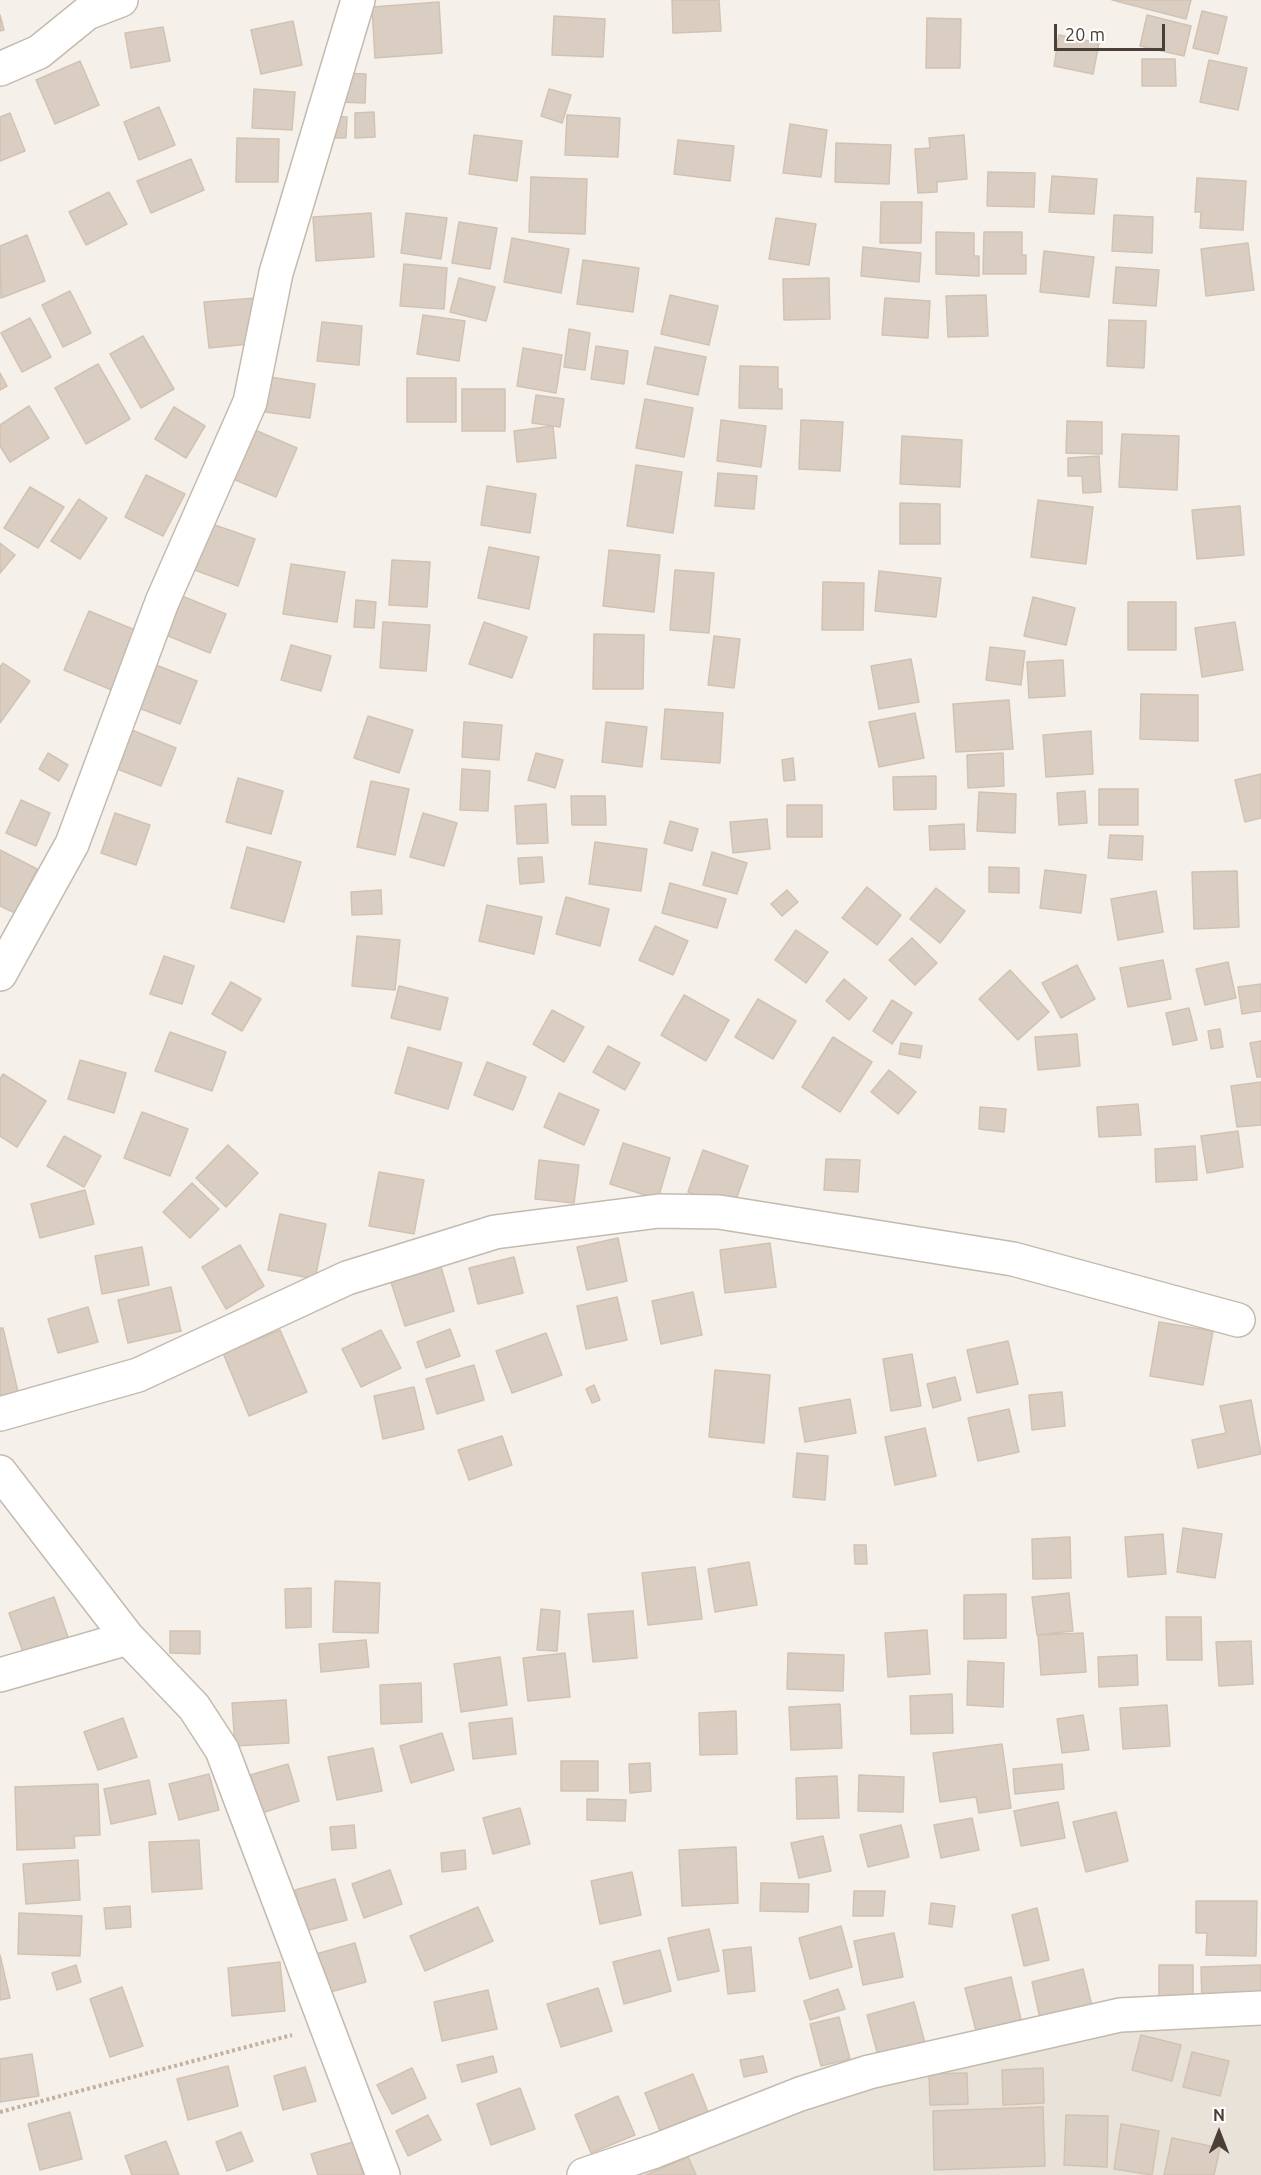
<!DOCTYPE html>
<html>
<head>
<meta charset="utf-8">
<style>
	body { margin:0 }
	#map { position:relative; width:1261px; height:2175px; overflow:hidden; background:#f5f1ea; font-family:Ubuntu,sans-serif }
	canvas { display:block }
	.north { position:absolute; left:1189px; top:2103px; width:60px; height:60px; -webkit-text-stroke:4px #fff; paint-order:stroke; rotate:0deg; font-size:16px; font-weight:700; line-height:24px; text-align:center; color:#4a4038 }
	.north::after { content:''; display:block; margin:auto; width:21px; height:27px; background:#4a4038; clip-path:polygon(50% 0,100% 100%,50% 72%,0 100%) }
	.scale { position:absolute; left:1054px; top:24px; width:111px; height:27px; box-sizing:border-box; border:3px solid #4a4038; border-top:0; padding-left:8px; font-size:18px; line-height:21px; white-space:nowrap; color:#4a4038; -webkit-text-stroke:4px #fff; paint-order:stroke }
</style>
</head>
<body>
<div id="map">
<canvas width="1261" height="2175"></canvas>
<div class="north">N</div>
<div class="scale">20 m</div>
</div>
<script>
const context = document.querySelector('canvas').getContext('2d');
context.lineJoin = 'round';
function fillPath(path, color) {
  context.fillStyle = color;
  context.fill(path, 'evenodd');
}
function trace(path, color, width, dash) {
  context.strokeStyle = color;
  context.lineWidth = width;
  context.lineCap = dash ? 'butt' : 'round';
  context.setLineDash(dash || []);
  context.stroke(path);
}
fillPath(new Path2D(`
	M1261,2017V2175H572L800,2094L1130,2020Z`), '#e9e2d8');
const building = new Path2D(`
	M672,0H719L721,31L673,33Z
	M1112,0H1191L1186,19Z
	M439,2L442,53L375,58L372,7Z
	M1202,11L1227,17L1218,54L1193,48Z
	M0,15L4,30L0,31Z
	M1147,15L1191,26L1184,56L1140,46Z
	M554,16L605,19L603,57L552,55Z
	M927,18L961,19L960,68H926Z
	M293,21L302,65L261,74L251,30Z
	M163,27L170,61L131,68L125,33Z
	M1059,35L1099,43L1093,74L1054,66Z
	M1142,59H1175L1176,86H1142Z
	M1209,60L1247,68L1238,110L1200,102Z
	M80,61L99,105L55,124L36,80Z
	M337,73L366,74L365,103L336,102Z
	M254,89L295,92L292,130L252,128Z
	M549,89L571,95L562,123L541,116Z
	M159,107L175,145L139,160L124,122Z
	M374,112L375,137L355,138V113Z
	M10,113L25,151L0,161V117Z
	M567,115L620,118L618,157L565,155Z
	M326,116L347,117L346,138H325Z
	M790,124L827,130L821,177L783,173Z
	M474,135L522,141L517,181L469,174Z
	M964,135L967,179L937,182V192L918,193L915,149L930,148L929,138Z
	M237,138L279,139L278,182H236Z
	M678,140L734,146L730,181L674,174Z
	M836,143L891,145L889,184L835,182Z
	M191,159L204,190L151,213L137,181Z
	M988,172L1035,173L1034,207L987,206Z
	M1052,176L1097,179L1094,214L1049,212Z
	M531,177L587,179L585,234L529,232Z
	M1197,178L1246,181L1243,230L1200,228L1201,212H1195Z
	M109,192L127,224L86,245L69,212Z
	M881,202H922L921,243H880Z
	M371,213L374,257L316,261L313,217Z
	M406,213L447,218L441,259L401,253Z
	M1114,215L1153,217L1152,253L1112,251Z
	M776,218L816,224L809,265L769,259Z
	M459,222L497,228L490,269L452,263Z
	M936,232L974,233V256H979V276L936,274Z
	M984,232H1022V255H1026V274H983Z
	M27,235L45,281L1,298L0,246Z
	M512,238L569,249L561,293L504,282Z
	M1248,243L1254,290L1206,296L1201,249Z
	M863,247L921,253L919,282L861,276Z
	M1044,251L1094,257L1089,297L1040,292Z
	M583,260L639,268L633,312L577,304Z
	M404,264L447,268L444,309L400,306Z
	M1116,267L1159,270L1156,306L1113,303Z
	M459,278L495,287L486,321L450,312Z
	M829,278L830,319L784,320L783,279Z
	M70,291L91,333L63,347L42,305Z
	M670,295L718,306L709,345L661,334Z
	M986,295L988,336L948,337L946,296Z
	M256,298L260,343L209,348L204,302Z
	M885,298L930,301L928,338L882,335Z
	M423,315L465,321L459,361L417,354Z
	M30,318L51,357L22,372L1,333Z
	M1109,320L1146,321L1144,368L1107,366Z
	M322,322L362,326L359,365L317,361Z
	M569,329L590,333L585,370L564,367Z
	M143,336L174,389L141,408L110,354Z
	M596,346L628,351L624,384L591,379Z
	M655,347L706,357L698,395L647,384Z
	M523,348L562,355L556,393L517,386Z
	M98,364L130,419L86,444L55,388Z
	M740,366L778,367V389H782V409L739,408Z
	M0,373L7,386L0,390Z
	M270,377L315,384L310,418L265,412Z
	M407,378H456V422H407Z
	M462,389H505V431H462Z
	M536,395L564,399L560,427L532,423Z
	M645,399L693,408L684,457L636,448Z
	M29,406L49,438L10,462L0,446V425Z
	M174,407L205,426L186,458L155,439Z
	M721,420L766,426L761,467L717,461Z
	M801,420L843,422L840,471L799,469Z
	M1067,421L1102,422V454L1066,453Z
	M553,426L556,458L517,462L514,431Z
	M248,427L297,448L276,497L226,476Z
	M1122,434L1179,436L1177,490L1119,487Z
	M902,436L962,440L960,487L900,484Z
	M1099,456L1101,492L1083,493L1082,476H1068V458Z
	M636,465L682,472L673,533L627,526Z
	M718,473L757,476L754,509L715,506Z
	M146,475L185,494L163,536L125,517Z
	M487,486L536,494L530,533L481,525Z
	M30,487L64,507L38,548L4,528Z
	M79,499L107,518L80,559L51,541Z
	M1038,500L1093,507L1086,564L1031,557Z
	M900,503L940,504V544H900Z
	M1240,506L1244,555L1197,559L1192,510Z
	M209,523L255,539L238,586L192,569Z
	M0,543L15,555L0,573Z
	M489,547L539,557L529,609L478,598Z
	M609,550L660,555L654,612L603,606Z
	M392,560L430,562L427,607L389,605Z
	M291,564L345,572L337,622L283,614Z
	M675,570L714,573L709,633L670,630Z
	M879,571L941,578L936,617L875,611Z
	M823,582L864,583L863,630H822Z
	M182,596L226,614L210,653L166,635Z
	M1033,597L1075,608L1066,645L1024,636Z
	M356,600L376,602L374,628L354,627Z
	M1128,602H1176V650H1128Z
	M89,611L140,632L114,691L64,670Z
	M383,622L430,625L426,671L380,668Z
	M484,622L527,637L512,678L469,664Z
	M1235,622L1243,670L1202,677L1195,628Z
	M594,634L644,635L643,689H593Z
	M714,636L740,639L734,688L708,685Z
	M291,645L331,656L321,691L281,680Z
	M990,647L1025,651L1021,685L986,680Z
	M911,659L919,702L879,709L871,666Z
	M1063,660L1065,696L1029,698L1027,662Z
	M3,663L30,681L0,723V667Z
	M151,663L197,681L180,724L134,706Z
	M1141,694L1198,695V741L1140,739Z
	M1009,700L1013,749L956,752L953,704Z
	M665,709L723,713L720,763L661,759Z
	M915,713L924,758L879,767L869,722Z
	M368,716L413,730L399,773L354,758Z
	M464,722L502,725L499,760L462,757Z
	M606,722L647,727L642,767L602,762Z
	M127,728L176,748L161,786L112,767Z
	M1091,731L1093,774L1046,777L1043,735Z
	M48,753L68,765L59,781L39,769Z
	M536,753L563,760L555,788L528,780Z
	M1003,753L1004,786L968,788L967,755Z
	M793,758L795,780L784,781L782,760Z
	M462,769L490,771L488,811L460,810Z
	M1261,774V818L1245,822L1235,780Z
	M936,776V809L894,810L893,777Z
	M238,778L283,791L271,834L226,822Z
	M371,781L409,789L395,855L357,847Z
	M1099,789H1138V825H1099Z
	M1085,791L1087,823L1059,825L1057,793Z
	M979,792L1016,794L1015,833L977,831Z
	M571,796H605L606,825H572Z
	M21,800L50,813L36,846L6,833Z
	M546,804L548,843L517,844L515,806Z
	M787,805H822V837H787Z
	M115,813L150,825L136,865L101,853Z
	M423,813L457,823L444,866L410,857Z
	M767,819L770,849L733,853L730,822Z
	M670,821L698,829L692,851L664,843Z
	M964,824L965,849L930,850L929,826Z
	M1110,835L1143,836L1142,860L1108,858Z
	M595,842L647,849L641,891L589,884Z
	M247,847L301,862L284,922L231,908Z
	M0,850L37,869L15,913L0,906Z
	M712,852L747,863L737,894L703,885Z
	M542,857L544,882L520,884L518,858Z
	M989,867L1019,868V893L989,892Z
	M1045,870L1086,875L1081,913L1040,908Z
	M1237,871L1239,927L1194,929L1192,872Z
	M670,883L726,899L717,928L662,913Z
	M867,887L901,915L877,945L842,918Z
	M936,888L965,911L940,943L910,919Z
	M381,890L382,914L352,915L351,892Z
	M787,890L798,902L782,916L771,904Z
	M1156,891L1163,932L1118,940L1111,899Z
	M566,897L609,909L600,946L556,934Z
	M487,905L542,917L534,954L479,941Z
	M655,926L688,941L673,975L639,960Z
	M796,930L828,952L806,983L775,960Z
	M357,936L400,940L395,990L352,986Z
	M912,938L937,963L915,985L889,960Z
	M164,956L194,966L182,1004L150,994Z
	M1163,960L1171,999L1128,1007L1120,968Z
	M1228,962L1236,998L1205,1005L1196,969Z
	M1077,965L1095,999L1061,1018L1042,983Z
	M1010,970L1049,1012L1018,1040L979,999Z
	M844,979L867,998L849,1020L826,1001Z
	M231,982L261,999L242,1031L212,1014Z
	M1261,984V1011L1242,1014L1238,987Z
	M399,986L448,998L440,1030L391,1018Z
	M684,995L729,1020L706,1061L661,1035Z
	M758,999L796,1021L773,1059L735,1037Z
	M892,1000L912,1013L892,1044L873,1031Z
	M1189,1008L1197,1040L1173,1045L1166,1013Z
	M552,1010L584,1027L564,1062L533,1044Z
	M1220,1029L1223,1047L1211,1049L1208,1031Z
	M170,1032L226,1052L212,1091L155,1071Z
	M1077,1034L1080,1066L1038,1070L1035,1037Z
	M833,1037L872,1062L840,1112L802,1087Z
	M1261,1041V1077H1257L1250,1043Z
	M901,1043L922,1046L920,1058L899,1054Z
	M608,1046L640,1063L625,1090L593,1072Z
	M408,1047L462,1063L448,1109L395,1093Z
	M80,1060L126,1073L114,1113L68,1099Z
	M487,1062L526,1077L513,1110L474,1095Z
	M889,1070L916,1092L898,1114L871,1092Z
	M3,1074L46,1101L17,1147L0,1136V1079Z
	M1261,1082V1125L1237,1127L1231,1086Z
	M559,1093L599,1110L584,1145L544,1127Z
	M1138,1104L1141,1135L1099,1137L1097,1107Z
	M980,1107L1006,1109L1004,1132L979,1129Z
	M142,1112L188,1129L170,1176L124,1158Z
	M1238,1131L1243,1167L1207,1173L1201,1136Z
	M64,1136L101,1156L84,1187L47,1166Z
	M623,1143L670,1158L658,1199L610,1184Z
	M228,1145L258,1173L226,1207L196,1178Z
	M1195,1146L1197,1180L1156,1182L1155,1149Z
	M703,1150L748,1166L733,1208L688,1192Z
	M826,1159L860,1160L858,1192L824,1190Z
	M539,1160L579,1165L574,1203L535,1199Z
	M379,1172L424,1180L414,1234L369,1226Z
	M192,1183L219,1209L190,1238L163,1212Z
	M85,1190L94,1224L40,1238L31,1204Z
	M280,1214L326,1224L315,1279L268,1270Z
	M618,1238L627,1281L587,1290L577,1247Z
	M770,1243L776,1287L725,1293L720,1250Z
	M240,1245L264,1286L226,1309L202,1267Z
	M142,1247L149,1285L102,1294L95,1256Z
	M514,1257L523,1293L478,1304L469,1268Z
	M439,1260L454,1311L405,1326L389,1276Z
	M171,1287L181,1331L128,1343L118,1300Z
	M693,1292L702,1335L661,1344L652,1301Z
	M617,1297L627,1340L586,1349L577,1306Z
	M88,1307L98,1342L58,1353L48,1319Z
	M1159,1322L1213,1331L1203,1385L1150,1376Z
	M0,1328H3L19,1396L0,1401Z
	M450,1329L460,1356L426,1368L417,1342Z
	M280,1330L307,1392L249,1416L223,1353Z
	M381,1330L401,1368L361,1387L342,1349Z
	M546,1333L562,1375L512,1393L496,1351Z
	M1008,1341L1018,1384L977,1393L967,1350Z
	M912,1354L921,1406L891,1411L883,1359Z
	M474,1365L484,1400L437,1414L426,1379Z
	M715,1370L770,1375L764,1443L709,1437Z
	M955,1377L961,1400L933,1408L927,1384Z
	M594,1385L600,1400L592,1403L586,1389Z
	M414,1387L424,1429L383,1439L374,1396Z
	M1062,1392L1065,1426L1032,1430L1029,1395Z
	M850,1399L856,1433L805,1442L799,1408Z
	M1251,1400L1261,1454L1198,1468L1192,1440L1226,1433L1220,1406Z
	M1009,1409L1019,1452L978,1461L968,1418Z
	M925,1428L936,1476L895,1485L885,1437Z
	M502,1436L512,1465L469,1480L458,1450Z
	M797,1453L828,1456L825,1500L793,1497Z
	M1183,1528L1222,1534L1215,1578L1177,1572Z
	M1163,1534L1166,1574L1128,1577L1125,1537Z
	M1070,1537L1071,1578L1033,1579L1032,1539Z
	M854,1545H866L867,1564H855Z
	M749,1562L757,1605L715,1612L708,1569Z
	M695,1567L702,1619L648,1625L642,1573Z
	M335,1581L380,1583L378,1633L333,1632Z
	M311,1588V1627L286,1628L285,1589Z
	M1069,1593L1073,1631L1037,1635L1032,1597Z
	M1006,1594V1638L964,1639V1595Z
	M54,1597L69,1640L24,1655L9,1613Z
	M541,1609L560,1611L557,1651L537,1650Z
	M633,1611L637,1658L593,1662L588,1614Z
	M1166,1617H1201L1202,1660H1167Z
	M927,1630L930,1674L888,1677L885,1633Z
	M170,1631H200V1654L170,1653Z
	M1083,1633L1086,1672L1041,1675L1038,1635Z
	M366,1640L369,1667L321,1672L319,1644Z
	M1251,1641L1253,1684L1219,1686L1216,1642Z
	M565,1653L570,1697L528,1701L523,1658Z
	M788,1653L844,1655L843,1691L787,1689Z
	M1137,1655L1138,1685L1099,1687L1098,1657Z
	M500,1657L507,1705L461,1712L454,1664Z
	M968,1661L1004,1663L1003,1707L967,1705Z
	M421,1683L422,1722L381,1724L380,1685Z
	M952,1694L953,1733L911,1734L910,1696Z
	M286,1700L289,1743L235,1746L232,1703Z
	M840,1704L842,1748L791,1750L789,1707Z
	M1167,1705L1170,1746L1123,1749L1120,1708Z
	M736,1711L737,1754L700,1755L699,1713Z
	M1083,1715L1089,1750L1062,1753L1057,1719Z
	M123,1718L137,1757L98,1770L84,1732Z
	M512,1718L516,1754L473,1759L469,1723Z
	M442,1733L454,1770L411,1783L400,1746Z
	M1002,1744L1011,1808L979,1813L976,1797L940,1802L933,1753Z
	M373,1748L382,1791L337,1800L328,1757Z
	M561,1761H598V1791H561Z
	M650,1763L651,1791L630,1793L629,1764Z
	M288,1764L299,1801L262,1813L250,1775Z
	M1062,1764L1064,1789L1015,1794L1013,1769Z
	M209,1774L219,1810L179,1820L169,1784Z
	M859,1775L904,1777L903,1812L858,1811Z
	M837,1776L839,1818L797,1819L796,1778Z
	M149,1780L156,1814L111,1824L104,1789Z
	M98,1784L100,1835L74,1836L75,1848L17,1850L15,1787Z
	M587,1799L626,1800L625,1821L587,1820Z
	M1058,1802L1065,1838L1021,1846L1014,1811Z
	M520,1808L530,1844L493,1854L483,1818Z
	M1116,1812L1128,1861L1086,1872L1073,1822Z
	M972,1818L979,1850L941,1858L934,1825Z
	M354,1825L356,1848L332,1850L330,1827Z
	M901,1825L909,1857L868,1867L860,1835Z
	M823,1836L831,1871L799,1878L791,1843Z
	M199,1840L202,1889L152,1892L149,1842Z
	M736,1847L738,1903L682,1906L679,1850Z
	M465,1850L466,1869L442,1872L441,1853Z
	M78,1860L80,1900L26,1904L23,1864Z
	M390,1870L402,1904L364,1918L352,1884Z
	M632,1872L641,1915L600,1924L591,1881Z
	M335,1879L347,1920L305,1931L295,1890Z
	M761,1883L809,1884L808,1912L760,1911Z
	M854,1891H885L883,1916H853Z
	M1196,1901H1257L1256,1956L1206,1955L1207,1933H1196Z
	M931,1903L955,1906L952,1927L929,1924Z
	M130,1906L131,1927L106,1929L104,1908Z
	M478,1907L493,1941L425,1971L410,1936Z
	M1037,1908L1049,1960L1024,1966L1012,1915Z
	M19,1913L82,1916L80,1956L18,1954Z
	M841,1926L852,1967L810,1979L799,1938Z
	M709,1929L719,1971L678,1980L668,1938Z
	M894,1933L903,1977L863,1985L854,1941Z
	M355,1943L366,1982L327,1993L316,1954Z
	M751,1947L755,1991L728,1994L723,1950Z
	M660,1950L671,1991L624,2004L613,1962Z
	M0,1955L10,1998L0,2000Z
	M280,1962L285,2011L232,2016L228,1968Z
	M76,1965L81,1982L57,1990L52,1973Z
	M1159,1965H1193V1997H1159Z
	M1261,1965V2004L1202,2006L1201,1967Z
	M1083,1969L1093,2010L1041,2023L1032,1982Z
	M1011,1977L1022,2024L977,2035L965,1988Z
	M122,1987L143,2046L110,2057L90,1999Z
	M598,1988L612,2031L561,2047L547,2004Z
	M838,1989L845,2009L810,2020L804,2001Z
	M488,1990L497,2029L442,2041L434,2002Z
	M914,2002L927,2051L880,2063L867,2015Z
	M839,2017L850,2059L821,2066L810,2024Z
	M1141,2035L1181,2045L1172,2081L1132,2070Z
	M1192,2052L1229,2061L1220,2096L1183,2087Z
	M32,2054L39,2096L0,2102V2059Z
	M493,2056L497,2072L462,2082L457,2065Z
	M763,2056L767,2072L744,2077L740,2060Z
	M228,2066L238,2106L188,2120L177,2079Z
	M305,2067L316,2101L283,2110L274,2076Z
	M412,2068L426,2098L392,2114L377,2085Z
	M1043,2068L1044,2103L1003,2105L1002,2070Z
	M967,2073L968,2104L930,2105L929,2074Z
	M693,2074L708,2112L660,2131L645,2093Z
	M520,2088L535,2129L491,2145L477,2104Z
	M618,2096L635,2135L591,2153L575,2115Z
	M1043,2107L1045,2166L934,2170L933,2111Z
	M70,2112L82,2159L40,2170L28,2124Z
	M428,2115L441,2140L408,2156L396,2131Z
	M1066,2115L1108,2116L1107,2167L1064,2165Z
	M1121,2124L1159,2131L1152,2175L1114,2169Z
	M241,2132L253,2161L227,2171L216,2142Z
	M1172,2138L1220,2148L1214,2175H1164Z
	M166,2141L179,2175H132L125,2156Z
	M353,2142L363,2175H318L311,2154Z
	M688,2157L696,2175H646Z`);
fillPath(building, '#dacec2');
trace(building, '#d2c2b2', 1.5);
const minor = new Path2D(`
	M0,69L39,52L87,13L121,0
	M0,974L72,844L162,602L250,402L276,273L358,0
	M0,1414L138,1375L347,1278L495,1232L659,1211L719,1212L1013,1259L1238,1320
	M0,1472L128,1638L194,1707L222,1750L383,2175
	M0,1675L128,1638
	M584,2175L655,2151L800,2094L869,2072L1120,2015L1261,2008`);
trace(minor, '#c4baaf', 36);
trace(new Path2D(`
	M0,2112L292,2035`), '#c3b19d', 4, [3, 3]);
trace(minor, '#fff', 33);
</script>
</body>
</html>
